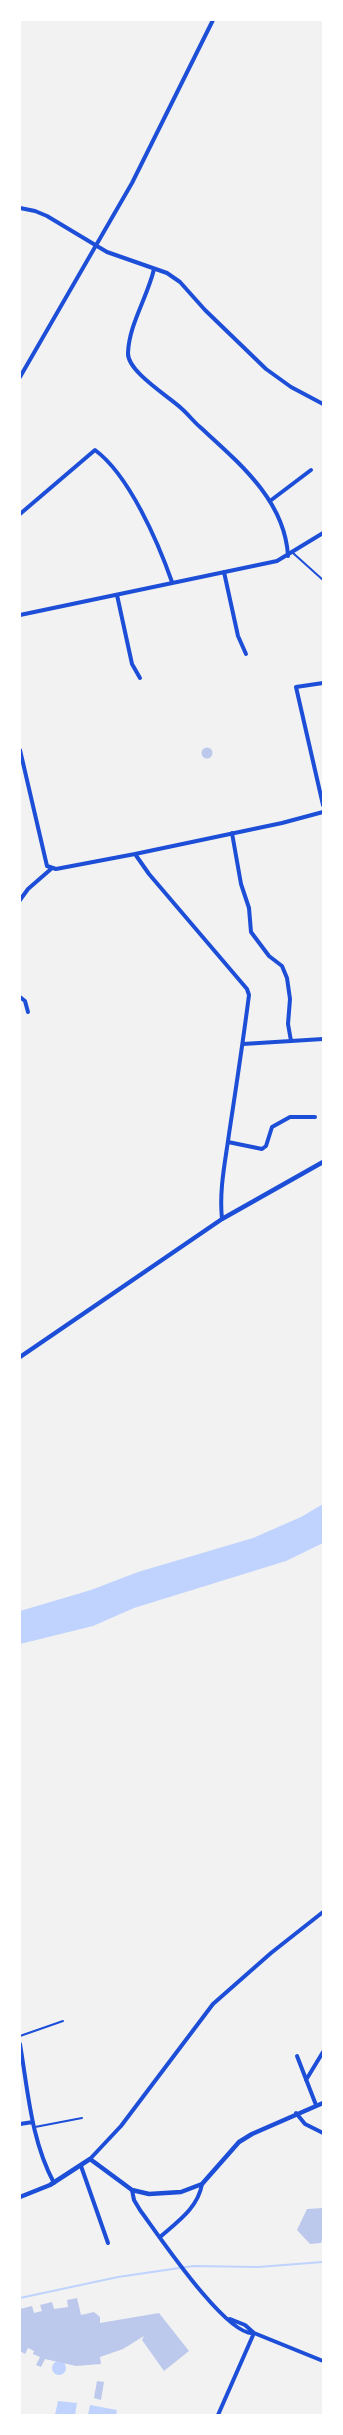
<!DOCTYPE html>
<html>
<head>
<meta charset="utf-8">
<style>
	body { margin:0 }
	#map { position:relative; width:343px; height:2435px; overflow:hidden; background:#f2f2f2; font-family:Raleway,sans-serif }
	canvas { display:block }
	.frame { position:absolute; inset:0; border:21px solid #fff; pointer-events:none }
</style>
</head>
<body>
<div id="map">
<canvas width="343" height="2435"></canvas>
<div class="frame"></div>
</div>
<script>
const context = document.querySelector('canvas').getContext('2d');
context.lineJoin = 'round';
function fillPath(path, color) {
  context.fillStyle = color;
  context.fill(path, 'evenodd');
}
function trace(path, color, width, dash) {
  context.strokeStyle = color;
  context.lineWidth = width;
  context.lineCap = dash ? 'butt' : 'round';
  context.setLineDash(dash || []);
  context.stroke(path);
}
fillPath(new Path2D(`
	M323,1504V1543L286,1561L134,1608L93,1626L20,1644V1611L91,1590L138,1572L253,1538L301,1517Z
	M52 2368a7 7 0 1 1 14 0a7 7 0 1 1-14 0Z
	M58,2401L77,2403L75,2415H55Z
	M90,2405L117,2410L116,2415H88Z`), '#bfd3fe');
trace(new Path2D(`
	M20,2298L118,2277L193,2266L258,2267L323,2262`), '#bfd3fe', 2);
fillPath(new Path2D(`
	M201.5 753a5.5 5.5 0 1 1 11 0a5.5 5.5 0 1 1-11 0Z
	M323,2208V2238L321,2243L310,2244L297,2230L307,2209Z
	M77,2298L81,2315L94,2312L100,2317V2323L159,2313L189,2351L164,2371L142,2340L144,2336L123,2349L100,2357L101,2364L76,2366L45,2359L41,2367L36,2365L40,2357L33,2354L34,2351L28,2348L25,2354L20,2351V2309L32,2306L34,2313L42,2311L40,2305L52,2302L54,2309L68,2307L67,2300Z
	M97,2381L104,2382L101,2400L94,2398Z`), '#bdc9ec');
trace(new Path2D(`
	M293,553L323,580
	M20,2036L63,2021
	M35,2127L82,2118`), '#1d4ed8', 2);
trace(new Path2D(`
	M20,208L35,211L47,216L107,252L167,273L180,282L205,310L266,369L291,387L323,404
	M154,269C148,296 129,324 128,353C127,371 168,396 181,408C188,414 193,421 200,427C238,462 285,500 288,556
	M20,377L132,183L213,20
	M270,501L311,470
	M20,514L95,450C129,475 158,542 172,582
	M224,572L238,636L246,654
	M117,595L132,664L140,678
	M20,615L277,561L323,533
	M323,683L296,687L323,805
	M20,750L47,866L56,869L135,854L149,874L247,989L249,995C243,1042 236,1088 229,1134C225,1163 219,1190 222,1219
	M232,833L241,884L249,908L251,932L269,956L282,966L287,978L290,999L288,1024L291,1041
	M135,854L282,823L323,812
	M20,900L28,889L51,869
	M20,997L25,1001L28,1012
	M243,1044L323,1039
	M228,1142L262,1149L266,1146L272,1127L290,1117H315
	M20,2044C28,2091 31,2140 54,2183
	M297,2056L316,2105
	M306,2080L323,2052
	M296,2113L305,2124L323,2133
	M20,2124L33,2122
	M90,2159L121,2126L213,2004L271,1953L323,1912
	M81,2166L108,2243
	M132,2190L134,2200L140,2210C157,2233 227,2338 254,2333
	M160,2237C177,2222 198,2208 202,2184
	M230,2319L245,2325L254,2333L323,2361
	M218,2415L254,2333`), '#1d4ed8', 4);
trace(new Path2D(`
	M20,1357L222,1219L323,1162
	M20,2197L50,2185L90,2159L132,2190L149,2194L181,2192L202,2184L239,2142L252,2134L323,2103`), '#1d4ed8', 4.5);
</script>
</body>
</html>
